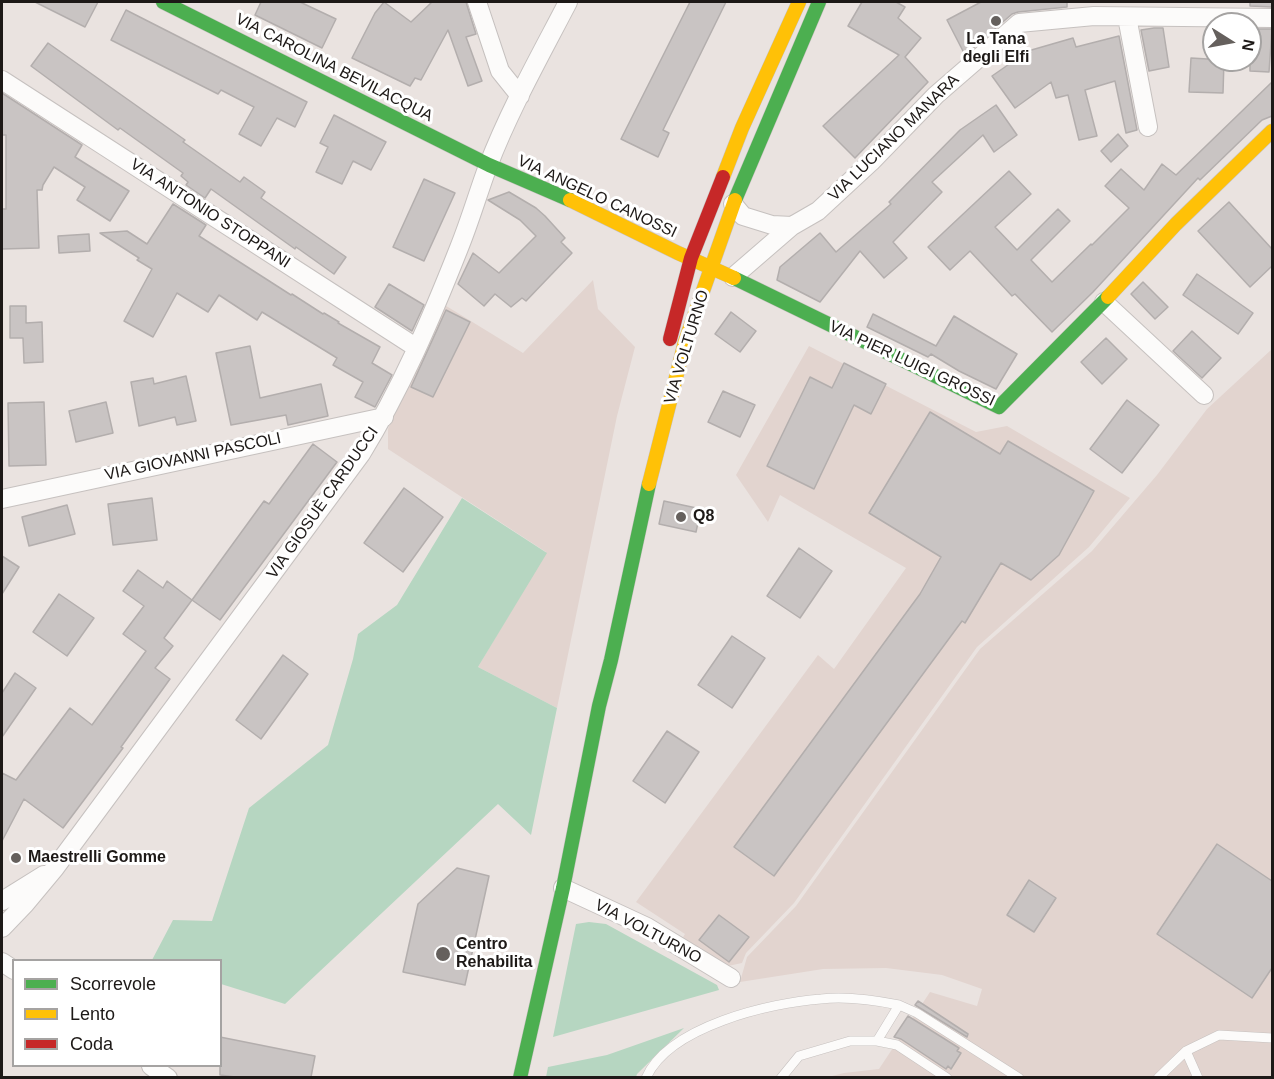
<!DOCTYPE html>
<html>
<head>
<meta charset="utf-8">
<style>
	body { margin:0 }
	#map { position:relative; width:1274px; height:1079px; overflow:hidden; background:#eae3e0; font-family:Arial,sans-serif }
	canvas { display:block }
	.frame { position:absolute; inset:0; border:3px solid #1d1917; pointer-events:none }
	.legend { position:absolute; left:12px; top:959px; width:210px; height:108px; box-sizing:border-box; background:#fff; border:2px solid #a5a3a2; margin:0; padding:8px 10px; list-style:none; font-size:18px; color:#1d1917 }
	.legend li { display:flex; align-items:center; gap:12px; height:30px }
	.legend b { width:30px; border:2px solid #a5a3a2 }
	.north { position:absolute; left:1202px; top:12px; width:60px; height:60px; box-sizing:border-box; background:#fff; border:2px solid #a5a3a2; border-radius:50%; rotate:101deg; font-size:16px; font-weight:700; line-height:24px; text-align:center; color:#1d1917 }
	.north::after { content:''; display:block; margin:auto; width:21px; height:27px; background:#65605d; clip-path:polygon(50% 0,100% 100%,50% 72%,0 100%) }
</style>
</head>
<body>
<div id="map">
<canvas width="1274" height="1079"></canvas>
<div class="frame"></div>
<ul class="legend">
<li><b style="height:8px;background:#4caf50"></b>Scorrevole</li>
<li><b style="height:8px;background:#ffc107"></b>Lento</li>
<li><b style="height:8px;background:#c62828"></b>Coda</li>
</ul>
<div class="north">N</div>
</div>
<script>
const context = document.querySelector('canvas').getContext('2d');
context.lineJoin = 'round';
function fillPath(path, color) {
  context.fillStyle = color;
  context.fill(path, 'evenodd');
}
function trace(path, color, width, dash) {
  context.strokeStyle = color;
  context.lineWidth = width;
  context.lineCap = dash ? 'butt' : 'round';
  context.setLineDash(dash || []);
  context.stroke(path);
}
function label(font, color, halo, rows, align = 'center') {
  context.font = font + ' Arial,sans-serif';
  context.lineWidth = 6;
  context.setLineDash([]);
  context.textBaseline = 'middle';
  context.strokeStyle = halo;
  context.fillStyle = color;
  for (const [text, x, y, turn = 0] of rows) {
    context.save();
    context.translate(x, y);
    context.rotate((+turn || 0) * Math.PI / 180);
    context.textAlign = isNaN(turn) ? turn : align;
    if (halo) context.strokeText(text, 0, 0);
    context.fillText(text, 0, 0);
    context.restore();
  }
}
fillPath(new Path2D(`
	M593,280L598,309L635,347L617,416L557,708L478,667L546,552L388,449V430L392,409L443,304L523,353Z
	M809,346L976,432L1007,426L1130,498L1089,547L977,647L794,903L746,953L742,963L728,966L682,939L685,934L636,902L818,655L834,669L906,568L780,495L768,522L736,475Z
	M1272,349V1077H828L844,1073L879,1069L930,992L977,1006L982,989L942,975L886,968L823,969L740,982L747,957L796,906L980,649L1092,551L1157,475L1207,409Z`), '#e2d4cf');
fillPath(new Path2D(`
	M462,498L547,553L478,667L557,708L531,835L498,804L285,1004L221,984L220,960H152L173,920L212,921L249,808L328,745L353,659L358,634L397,605Z
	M589,922L606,924L717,985L719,990L553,1037L576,924Z
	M684,1028L637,1074L636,1077H546L548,1067L607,1055Z`), '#b6d6c1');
const building = new Path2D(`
	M35,2H98L85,27Z
	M261,2H300L336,19L322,48L255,15Z
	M384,2L411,22L432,2H466L476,34L466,37L482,81L468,86L448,30L421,80L415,78L410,86L352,58L375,13Z
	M690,2H726L663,130L669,133L658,157L621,139Z
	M862,2H896L905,7L898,18L921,38L905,57L928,82L855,158L823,126L899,55L848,26Z
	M981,2H1067V7L1018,12L1012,14L965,55L947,20Z
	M1250,2H1272V7L1250,6Z
	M126,10L307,102L295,127L277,118L261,146L239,134L254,107L221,90L218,94L111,40Z
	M1154,28H1163L1169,67L1149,71L1141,30Z
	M1250,29H1272L1269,72L1250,71Z
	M1119,36L1137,130L1126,133L1115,81L1085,90L1097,136L1079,140L1068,95L1056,98L1051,82L1015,108L992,76L1028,51L1073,38L1076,47Z
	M48,43L185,140L183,142L240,182L244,177L265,192L261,198L346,257L334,274L296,247L295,249L211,189L205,198L186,185L188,182L181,176L183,173L120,128L118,130L31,66Z
	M1191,58L1224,60L1223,93L1189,92Z
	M1272,82V116L1262,120L1200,180L1198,178L1093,292L1052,332L1015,294L1012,296L970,251L950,270L928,247L1009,171L1031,194L995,227L1017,250L1058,209L1070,221L1031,260L1052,282L1091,244L1092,245L1129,208L1105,186L1121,169L1144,190L1162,164L1176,175Z
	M2,93L82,145L75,157L129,191L110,221L77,200L85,187L54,167L43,185L42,190H37L39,248L2,249V209H6V135H2Z
	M996,105L1017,135L994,152L983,135L932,182L942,192L893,242L907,258L884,278L860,251L820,302L777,280L780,267L820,233L836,252L891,204L889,202L960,130Z
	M334,115L386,142L371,170L353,161L342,184L316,172L328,147L320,143Z
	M1118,134L1128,146L1111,162L1101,151Z
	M424,179L455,193L424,261L393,247Z
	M509,192L536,208L545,216L565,238L561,242L572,253L526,301L522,298L511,307L495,294L484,306L458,284L473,253L499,273L536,236L520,220L488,200Z
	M1229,202L1272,249V266L1250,287L1198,231Z
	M173,204L206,225L199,236L291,295L292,294L323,314L324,313L339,322L338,323L380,347L372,363L392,375L375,407L355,397L363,382L333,365L337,358L262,312L257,320L219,295L208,312L177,293L153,337L124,321L152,269L137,260L139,258L100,233L127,231L147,244Z
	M89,234L90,251L59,253L58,236Z
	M1197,274L1253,313L1238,334L1183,295Z
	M1143,282L1168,307L1155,319L1131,294Z
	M389,284L424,305L412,331L375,307Z
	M10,306H26V323L42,322L43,362L24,363L23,338H10Z
	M446,310L470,322L433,397L411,387Z
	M731,312L756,331L740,352L715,334Z
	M873,314L936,346L954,316L1017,354L996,389L959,371L931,354L928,357L867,327Z
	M1192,331L1221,358L1202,378L1173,351Z
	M1106,338L1127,359L1102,384L1081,362Z
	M250,346L260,398L321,384L328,416L288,425L286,415L231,425L216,353Z
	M844,363L886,384L871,414L854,405L814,489L767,466L810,377L832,388Z
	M186,376L196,421L177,425L175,417L139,426L131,382L153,378L154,384Z
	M723,391L755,405L740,437L708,422Z
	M1127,400L1159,425L1122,473L1090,449Z
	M44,402L46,465L9,466L8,403Z
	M106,402L113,433L76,442L69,411Z
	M930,412L1000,454L1008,441L1094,491L1059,555L1031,580L1001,563L965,623L962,621L774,876L734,847L920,594L941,557L869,513Z
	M313,444L337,462L220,620L192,600L264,501L269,504Z
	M404,488L443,517L403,572L364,543Z
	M152,498L157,540L113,545L108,504Z
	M664,501L701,509L696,532L659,524Z
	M67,505L75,534L29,546L22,517Z
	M799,548L832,571L800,618L767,596Z
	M2,556L19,567L2,594Z
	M138,570L163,588L167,581L192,600L164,638L173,646L155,668L170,679L121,747L123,748L63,828L24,799L2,841V773L16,780L70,708L92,725L146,651L123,634L144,606L123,591Z
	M59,594L94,618L67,656L33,632Z
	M732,636L765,658L732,708L698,685Z
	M283,655L308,674L261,739L236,720Z
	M15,673L36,688L2,737V693Z
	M667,731L699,752L665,803L633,781Z
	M1217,844L1272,881V968L1252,998L1157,934Z
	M457,868L489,876L465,985L403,972L418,904Z
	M1029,880L1056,898L1034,932L1007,915Z
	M719,915L749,937L729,962L699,940Z
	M918,1001L968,1034L967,1037L915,1005Z
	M908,1016L959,1048L957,1051L961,1053L951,1069L948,1066L946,1069L901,1039L894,1037Z
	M220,1037L315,1056L311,1077H235L220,1075Z`);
fillPath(building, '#c9c4c3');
trace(building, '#b3aead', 1.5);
const lane = new Path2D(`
	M899,1005L917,1013L1019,1078
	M877,1041L897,1045L947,1078
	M1186,1051L1198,1078
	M646,1078C669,1026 770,1003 821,999C846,996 874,1000 899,1005L877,1041H850L799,1056L781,1078
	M1158,1078L1186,1051L1219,1035L1272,1038`);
const street = new Path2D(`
	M477,2L500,71L520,96
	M1127,17L1148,127
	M2,80L417,348
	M733,204L743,216L772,225L792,226L818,211L871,162L936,95L1019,23L1094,16L1272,18
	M733,277L792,226
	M1104,302L1204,395
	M2,499L384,417
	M563,888L647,927L731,978
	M2,901L44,875
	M2,928L25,904L55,868L361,454C401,389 431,319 459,248C470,221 478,193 488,166C510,109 540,56 568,2
	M2,962L14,970
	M151,1066L168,1078`);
const fast = new Path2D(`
	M163,2L489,165L570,200
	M735,200L819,2
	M734,278L999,407L1108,297
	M520,1078L563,888L599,706L611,660L649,484`);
const slow = new Path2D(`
	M723,177L742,128L799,2
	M570,200L678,253L734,278
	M1108,297L1176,224L1272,131
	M649,484L685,342L735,200`);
const jam = new Path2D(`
	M670,339L691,258L723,177`);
trace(lane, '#c6c1bf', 10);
trace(street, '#c6c1bf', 20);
trace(fast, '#c6c1bf', 15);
trace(slow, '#c6c1bf', 15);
trace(jam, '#c6c1bf', 15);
trace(lane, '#fcfbfa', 9);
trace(street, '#fcfbfa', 18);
trace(fast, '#4caf50', 14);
trace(slow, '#ffc107', 14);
trace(jam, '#c62828', 14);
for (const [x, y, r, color] of [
	[996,21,6,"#65605d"],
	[681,517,6,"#65605d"],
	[16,858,6,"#65605d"],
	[443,954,8,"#65605d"]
]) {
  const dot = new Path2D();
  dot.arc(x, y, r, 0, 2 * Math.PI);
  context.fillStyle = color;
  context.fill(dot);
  trace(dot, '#fff', 2);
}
label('bold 16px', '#1d1917', '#fff', [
	["La Tana",996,40,"center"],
	["degli Elfi",996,58,"center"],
	["Q8",693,517],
	["Maestrelli Gomme",28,858],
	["Centro",456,945],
	["Rehabilita",456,963]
], 'left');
label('16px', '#1d1917', '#fff', [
	["VIA CAROLINA BEVILACQUA",334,68,27],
	["VIA LUCIANO MANARA",894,138,-44],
	["VIA ANGELO CANOSSI",597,197,25],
	["VIA ANTONIO STOPPANI",210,214,33],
	["VIA VOLTURNO",687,347,-73],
	["VIA PIER LUIGI GROSSI",912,364,25],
	["VIA GIOVANNI PASCOLI",193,457,-12],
	["VIA GIOSUÈ CARDUCCI",323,503,-55],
	["VIA VOLTURNO",648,932,28]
]);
</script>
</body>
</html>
